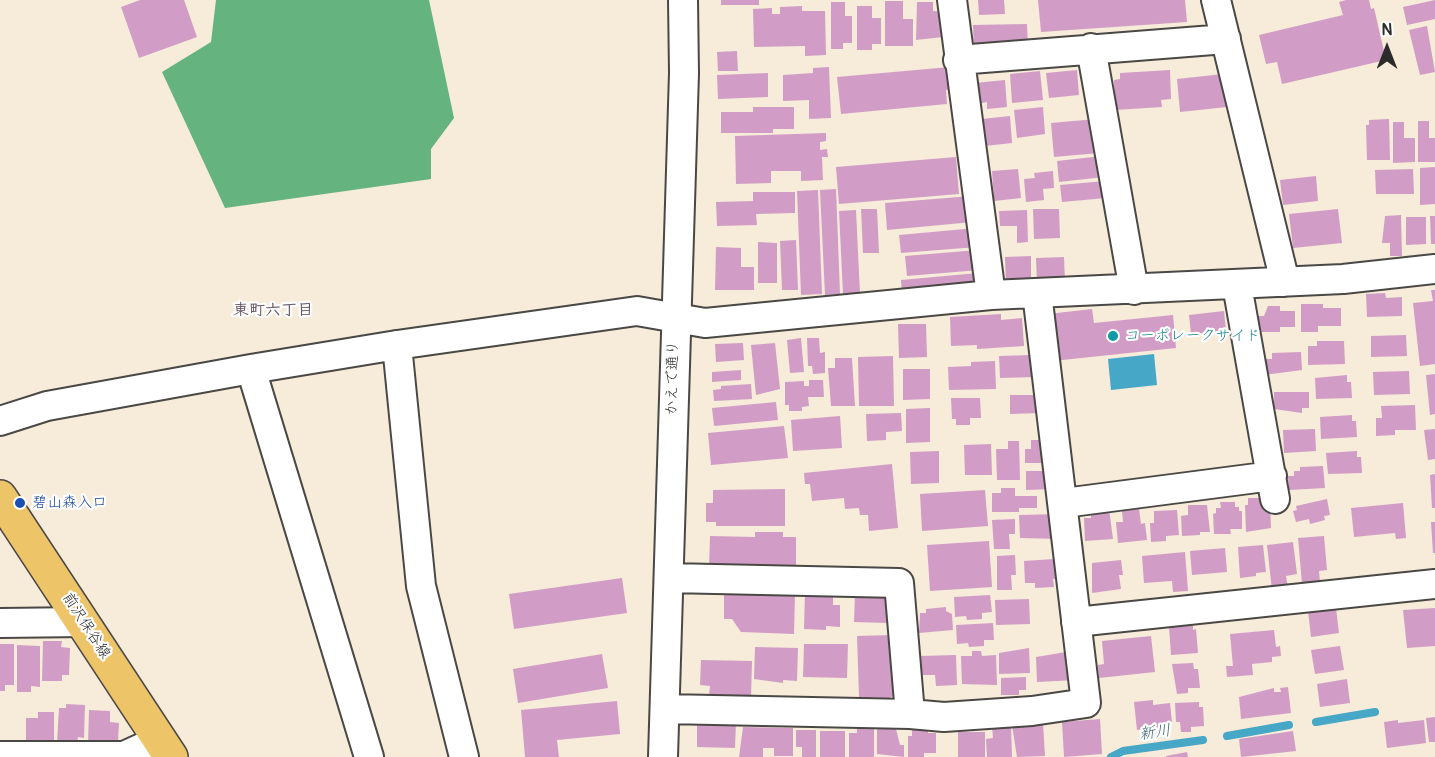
<!DOCTYPE html>
<html>
<head>
<meta charset="utf-8">
<style>
	body { margin:0 }
	#map { position:relative; width:1435px; height:757px; overflow:hidden; background:#f7ebd9; font-family:Pangolin,sans-serif }
	canvas { display:block }
	.north { position:absolute; left:1357px; top:18px; width:60px; height:60px; -webkit-text-stroke:4px #fff; paint-order:stroke; rotate:0deg; font-size:16px; font-weight:700; line-height:24px; text-align:center; color:#2b2b2b }
	.north::after { content:''; display:block; margin:auto; width:21px; height:27px; background:#2b2b2b; clip-path:polygon(50% 0,100% 100%,50% 72%,0 100%) }
</style>
</head>
<body>
<div id="map">
<canvas width="1435" height="757"></canvas>
<div class="north">N</div>
</div>
<script>
const context = document.querySelector('canvas').getContext('2d');
context.lineJoin = 'round';
function fillPath(path, color) {
  context.fillStyle = color;
  context.fill(path, 'evenodd');
}
function trace(path, color, width, dash) {
  context.strokeStyle = color;
  context.lineWidth = width;
  context.lineCap = dash ? 'butt' : 'round';
  context.setLineDash(dash || []);
  context.stroke(path);
}
function label(font, color, halo, rows, align = 'center') {
  context.font = font + ' Pangolin,"Klee One",sans-serif';
  context.lineWidth = 4.5;
  context.setLineDash([]);
  context.textBaseline = 'middle';
  context.strokeStyle = halo;
  context.fillStyle = color;
  for (const [text, x, y, turn = 0] of rows) {
    context.save();
    context.translate(x, y);
    context.rotate((+turn || 0) * Math.PI / 180);
    context.textAlign = isNaN(turn) ? turn : align;
    if (halo) context.strokeText(text, 0, 0);
    context.fillText(text, 0, 0);
    context.restore();
  }
}
fillPath(new Path2D(`
	M216,0H429L454,118L431,149V179L225,208L162,72L211,42Z`), '#65b37e');
fillPath(new Path2D(`
	M1154,354L1157,385L1111,390L1108,359Z`), '#47a7c6');
trace(new Path2D(`
	M1316,722L1375,712
	M1227,736L1289,725
	M1111,757L1123,751L1203,740`), '#47a7c6', 8);
fillPath(new Path2D(`
	M140,0H184L197,37L139,58L121,7Z
	M721,0H759V5H721Z
	M978,0H1004L1005,14L979,15Z
	M1038,0H1185L1187,22L1041,32Z
	M1346,0H1369L1371,9L1374,8L1386,60L1282,84L1277,62L1266,64L1259,35L1343,15L1339,2Z
	M1435,0V19L1407,25L1403,7Z
	M885,1H903V19H913V46H885Z
	M831,2H845V16H852V43H843V49H831Z
	M917,2H933V11L944,12L943,37L916,40Z
	M802,6V11H825L826,55L805,56V46L754,47L753,9L772,8V14H780V7Z
	M857,6H872V18H881V44H872V50H857Z
	M1027,24L1028,47L974,49L973,25Z
	M1427,26L1435,72L1420,75L1409,30Z
	M737,51L738,71H718L717,52Z
	M829,67L831,118L809,119V100L783,101V75L813,73V68Z
	M950,67L952,89L946,90L947,104L841,114L837,77Z
	M1077,70L1079,95L1049,98L1046,73Z
	M1170,70L1171,99L1161,100L1162,107L1115,110L1114,80L1120,79V73Z
	M1040,71L1043,100L1012,103L1010,74Z
	M768,73V97L718,99L717,75Z
	M1223,74L1227,107L1180,112L1177,79Z
	M1005,80L1007,107L987,109V102L977,104L975,83Z
	M753,107H794V129H773V133H721V112H753Z
	M1043,107L1045,134L1017,138L1014,110Z
	M1010,116L1012,143L985,146L982,119Z
	M1096,119L1099,153L1054,157L1051,123Z
	M1389,119L1390,160H1367L1366,125H1369V120Z
	M1418,121H1429V138H1435V162H1418Z
	M1393,122H1404V138H1415V162L1393,163Z
	M826,133V141L820,142V150L827,149L828,157H822L823,180L801,181V171H771V183L736,184L735,136Z
	M1102,156L1104,177L1059,182L1057,161Z
	M956,157L959,194L839,204L836,167Z
	M1435,167V204L1420,205V168Z
	M1018,169L1021,198L994,201L992,171Z
	M1413,169L1414,194H1376L1375,170Z
	M1053,171L1054,188L1043,189L1044,200L1026,202L1024,179L1035,178L1034,173Z
	M1316,176L1318,201L1283,205L1280,180Z
	M1105,181L1106,198L1062,202L1060,185Z
	M836,189L840,294L825,295L820,190Z
	M818,190L822,294L801,295L797,191Z
	M753,192H795V213L756,214L757,225L717,226L716,202L753,201Z
	M971,196L973,222L887,230L885,203Z
	M861,209H877L879,253H863Z
	M1033,209H1059L1060,238L1034,239Z
	M1338,209L1342,243L1293,248L1289,214Z
	M856,210L860,294H843L839,211Z
	M1027,210L1028,242L1017,243V226H1000L999,211Z
	M1401,215L1402,256H1390V243H1382L1385,216Z
	M1430,216H1435V244H1431Z
	M1406,217H1426V244L1406,245Z
	M976,228L977,247L901,253L899,235Z
	M796,240L798,290H782L780,241Z
	M758,242L777,243V283H758Z
	M716,247L741,248V267H754V290H715Z
	M978,250L980,270L907,276L905,256Z
	M1031,256V284H1006L1005,257Z
	M1064,257L1065,282L1037,283L1036,258Z
	M978,273L980,287L902,294L901,280Z
	M1431,290H1435V364L1420,366L1413,303L1433,301Z
	M1385,293L1386,298L1402,297V316L1367,317L1366,294Z
	M1301,304H1323V308H1341V326H1318V332H1301Z
	M1268,306H1280V311H1295V327H1280V332H1256L1255,316H1264Z
	M1092,309L1094,323L1173,315L1176,348L1053,361L1048,314Z
	M1224,311L1226,331L1191,334L1189,315Z
	M1001,314V320L1022,318L1024,346L977,349V345L951,346L950,317Z
	M898,324H926L927,357L899,358Z
	M1406,335L1407,356L1371,357V336Z
	M801,338L804,372L790,373L787,340Z
	M807,338H819L820,353L825,352V373L813,374L812,366H808Z
	M1317,341H1344L1345,364L1308,365V346H1317Z
	M743,343L744,360L716,362L715,344Z
	M775,343L780,389L756,395L751,345Z
	M1301,352L1302,370L1264,375V359H1272V353Z
	M1031,355L1036,377L1000,378L999,356Z
	M893,356L894,406H859L858,357Z
	M835,358H852L855,406H831L828,368H835Z
	M995,361L996,389L949,390L948,367L971,366V362Z
	M903,369H930V399L903,400Z
	M741,370V380L712,382V372Z
	M1409,371L1410,394L1374,395L1373,372Z
	M1435,374V414L1430,415L1426,375Z
	M1347,375V382H1351L1352,398L1316,399L1315,378Z
	M809,380H823L824,397H808L809,406L802,407V411H789V405H785V382L804,381V386H809Z
	M751,384L752,399L714,401L713,390L721,389V386Z
	M1274,392H1309V408H1302V413L1274,409Z
	M1010,395H1039L1040,413L1010,414Z
	M951,398H980L981,418H970V425H956V419H952Z
	M776,402L778,420L714,426L712,408Z
	M1415,405L1416,430H1395V435L1376,436V418H1382L1381,406Z
	M930,408V442L906,443V409Z
	M901,413L902,431L886,432V440L867,441L866,414Z
	M1352,415V421H1356L1357,437L1321,439L1320,417Z
	M840,416L842,448L793,451L791,420Z
	M784,426L788,458L711,465L708,433Z
	M1315,429L1316,451L1284,453L1283,430Z
	M1435,429V459L1428,460L1424,430Z
	M1031,440H1051L1052,463H1025V449H1031Z
	M1008,441H1019L1020,480H997L996,449H1008Z
	M991,444L992,475H965L964,445Z
	M939,451V483L911,484L910,452Z
	M1357,451V457H1361L1362,473L1328,474L1326,453Z
	M892,464L898,528L869,531L868,515H860L859,508L845,509L844,498L812,501L810,484H805L804,473Z
	M1323,466L1325,488L1289,490L1288,476H1294V471H1300V467Z
	M1026,471H1053V489L1026,490Z
	M1435,474V508H1432L1430,475Z
	M1001,488H1015V496H1037V508H1019V512H992V493H1001Z
	M785,489V526H716V522H706V503H713V490Z
	M985,490L988,526L922,531L920,494Z
	M1248,498H1262L1270,504L1271,528L1246,532L1245,505H1248Z
	M1327,499L1330,515L1324,516L1325,520L1310,524L1309,519L1296,522L1293,511L1297,510L1296,506Z
	M1220,502H1235V507H1239V511H1242V529H1230L1231,534H1214L1213,514L1216,513V508H1221Z
	M1403,503L1406,538L1396,539L1395,533L1354,537L1351,508Z
	M1188,505H1207L1210,532H1200V535L1182,536L1181,516L1188,515Z
	M1109,509L1113,539L1085,541L1084,518H1091V510Z
	M1139,509L1141,524L1145,523L1147,540L1118,543L1116,522H1123L1122,511Z
	M1177,510L1179,535L1166,536V541L1151,542L1150,523H1154V511Z
	M1059,514L1060,539L1020,538L1019,515Z
	M1015,519V534H1009L1010,549H994L992,520Z
	M1431,522H1435V553H1433Z
	M755,532H783V537H796V569H709L710,536L755,537Z
	M1324,536L1327,570L1319,571L1320,583L1302,584L1298,538Z
	M989,541L992,587L930,591L927,545Z
	M1293,542L1297,574L1286,576L1288,588L1272,590L1267,545Z
	M1263,545L1266,572L1256,573V576L1240,578L1238,547Z
	M1225,548L1227,572L1192,575L1190,551Z
	M1185,552L1188,591L1173,592L1172,581L1144,583L1142,556Z
	M1015,555L1016,575H1011L1012,590H997V556Z
	M1054,559V562H1064L1065,579H1053L1054,587L1035,588V583H1025L1024,561Z
	M1121,560L1123,575H1119L1121,589L1092,593V563Z
	M622,578L627,613L514,629L509,594Z
	M724,593H795L794,634L741,632L732,619H724Z
	M805,593H833V605H840V627L826,626V630L804,629Z
	M855,594H887V623L854,622Z
	M990,595L992,612L982,613V619L967,620L966,616L955,617L954,597Z
	M1029,599L1030,624L996,625L995,600Z
	M946,607V611L952,614L953,630L919,633L920,613H926V609Z
	M1336,608L1339,633L1311,637L1308,611Z
	M1435,608V646L1407,648L1403,610Z
	M993,623L994,640H984V646L969,647L968,643L957,644L956,625Z
	M1193,625V630L1196,629L1198,653L1171,655L1169,627Z
	M1274,630L1276,647L1280,646L1281,656L1272,657V662L1252,664L1253,675L1227,677L1226,666H1233L1230,634Z
	M893,635L896,695L884,700L859,697L857,636Z
	M1151,636L1155,672L1099,678L1098,665L1104,664L1102,641Z
	M43,641H62L61,647L70,648L69,675H62V681H42Z
	M0,644H14V685H5V691H0Z
	M804,644H848L847,678L803,677Z
	M17,645L40,646V687L31,686V692H17Z
	M1340,646L1344,670L1315,674L1311,650Z
	M755,647L798,648L797,681L783,680V683L754,679Z
	M1029,648L1030,673L999,674V653Z
	M972,651H981L982,656L996,655L997,685L962,684L961,656H972Z
	M1066,652L1076,680L1037,682L1036,657Z
	M602,654L608,688L518,703L513,669Z
	M956,655L957,685L936,686L935,675H922L921,656Z
	M701,660L752,661L751,697L709,695L710,686L700,685Z
	M1193,663L1194,669H1198L1200,688H1188V693L1177,694L1172,664Z
	M1026,677V690H1019V695H1001V678Z
	M1347,679L1350,703L1320,707L1317,684Z
	M1288,687L1291,713L1241,719L1239,697L1274,688V692H1281L1280,688Z
	M1153,700V705L1170,703L1172,722L1162,723V727L1137,730L1134,702Z
	M617,701L620,734L557,740L559,757H525L521,710Z
	M1199,702V707H1203L1204,726L1191,727V732H1181L1180,722H1176L1175,703Z
	M66,704L85,705L84,738L78,737L77,743H57L59,708H66Z
	M89,710L110,711V722L119,723L118,741L108,740V746L88,745Z
	M38,712H54V744H26V718H38Z
	M1435,717V742H1429L1426,718Z
	M1100,719L1102,754L1064,757L1062,722Z
	M1398,720V723L1424,720L1426,743L1387,748L1384,722Z
	M697,721H736L735,748L697,747Z
	M1043,723L1045,756L1017,757L1012,725Z
	M877,726L896,729L900,745H904V757L877,754Z
	M992,726H1011L1012,757H987L986,739L993,738Z
	M743,727L793,728V756H774V748H763V757H739Z
	M857,727H874V757H849V733H857Z
	M912,727H928V733H936V753H924V757H908V736H912Z
	M796,730H816V757H802V747H796Z
	M820,731H845V757H820Z
	M1293,731L1296,751L1241,757L1239,739Z
	M958,732H985V757H958Z
	M1187,752L1188,757H1166V756Z`), '#d19dc6');
const minor = new Path2D(`
	M952,0L991,295
	M1216,0L1285,282
	M1091,48L1134,290
	M958,60L1226,39
	M1237,285L1275,499
	M397,345L421,586L464,757
	M251,369L369,757
	M0,421L47,406L251,369L397,345L637,311L705,323L991,295L1343,279L1435,269
	M1064,503L1272,476
	M669,578L899,583L910,714
	M1076,622L1435,584
	M0,623L84,622
	M665,709L910,714L944,717L1032,711L1086,703L1037,293
	M0,756H124L159,740
	M663,757L684,73L683,0`);
const major = new Path2D(`
	M0,497L171,757`);
trace(minor, '#4a4845', 32);
trace(major, '#4a4845', 36);
trace(minor, '#fff', 28);
trace(major, '#eec469', 33);
for (const [x, y, r, color] of [
	[1113,336,6,"#0f9aa8"],
	[20,503,6,"#1a4fb4"]
]) {
  const dot = new Path2D();
  dot.arc(x, y, r, 0, 2 * Math.PI);
  context.fillStyle = color;
  context.fill(dot);
  trace(dot, '#fff', 2);
}
label('15px', '#0d838f', '#fff', [
	["コーポレークサイド",1125,336]
], 'left');
label('15px', '#2b2b2b', '#fff', [
	["かえで通り",673,378,-89],
	["前沢保谷線",86,626,57]
]);
label('15px', '#164399', '#fff', [
	["碧山森入口",32,503]
], 'left');
label('bold 16px', '#655361', '#fff', [
	["東町六丁目",273,311]
]);
label('italic 16px', '#386371', '#fff', [
	["新川",1155,733,-8]
]);
</script>
</body>
</html>
